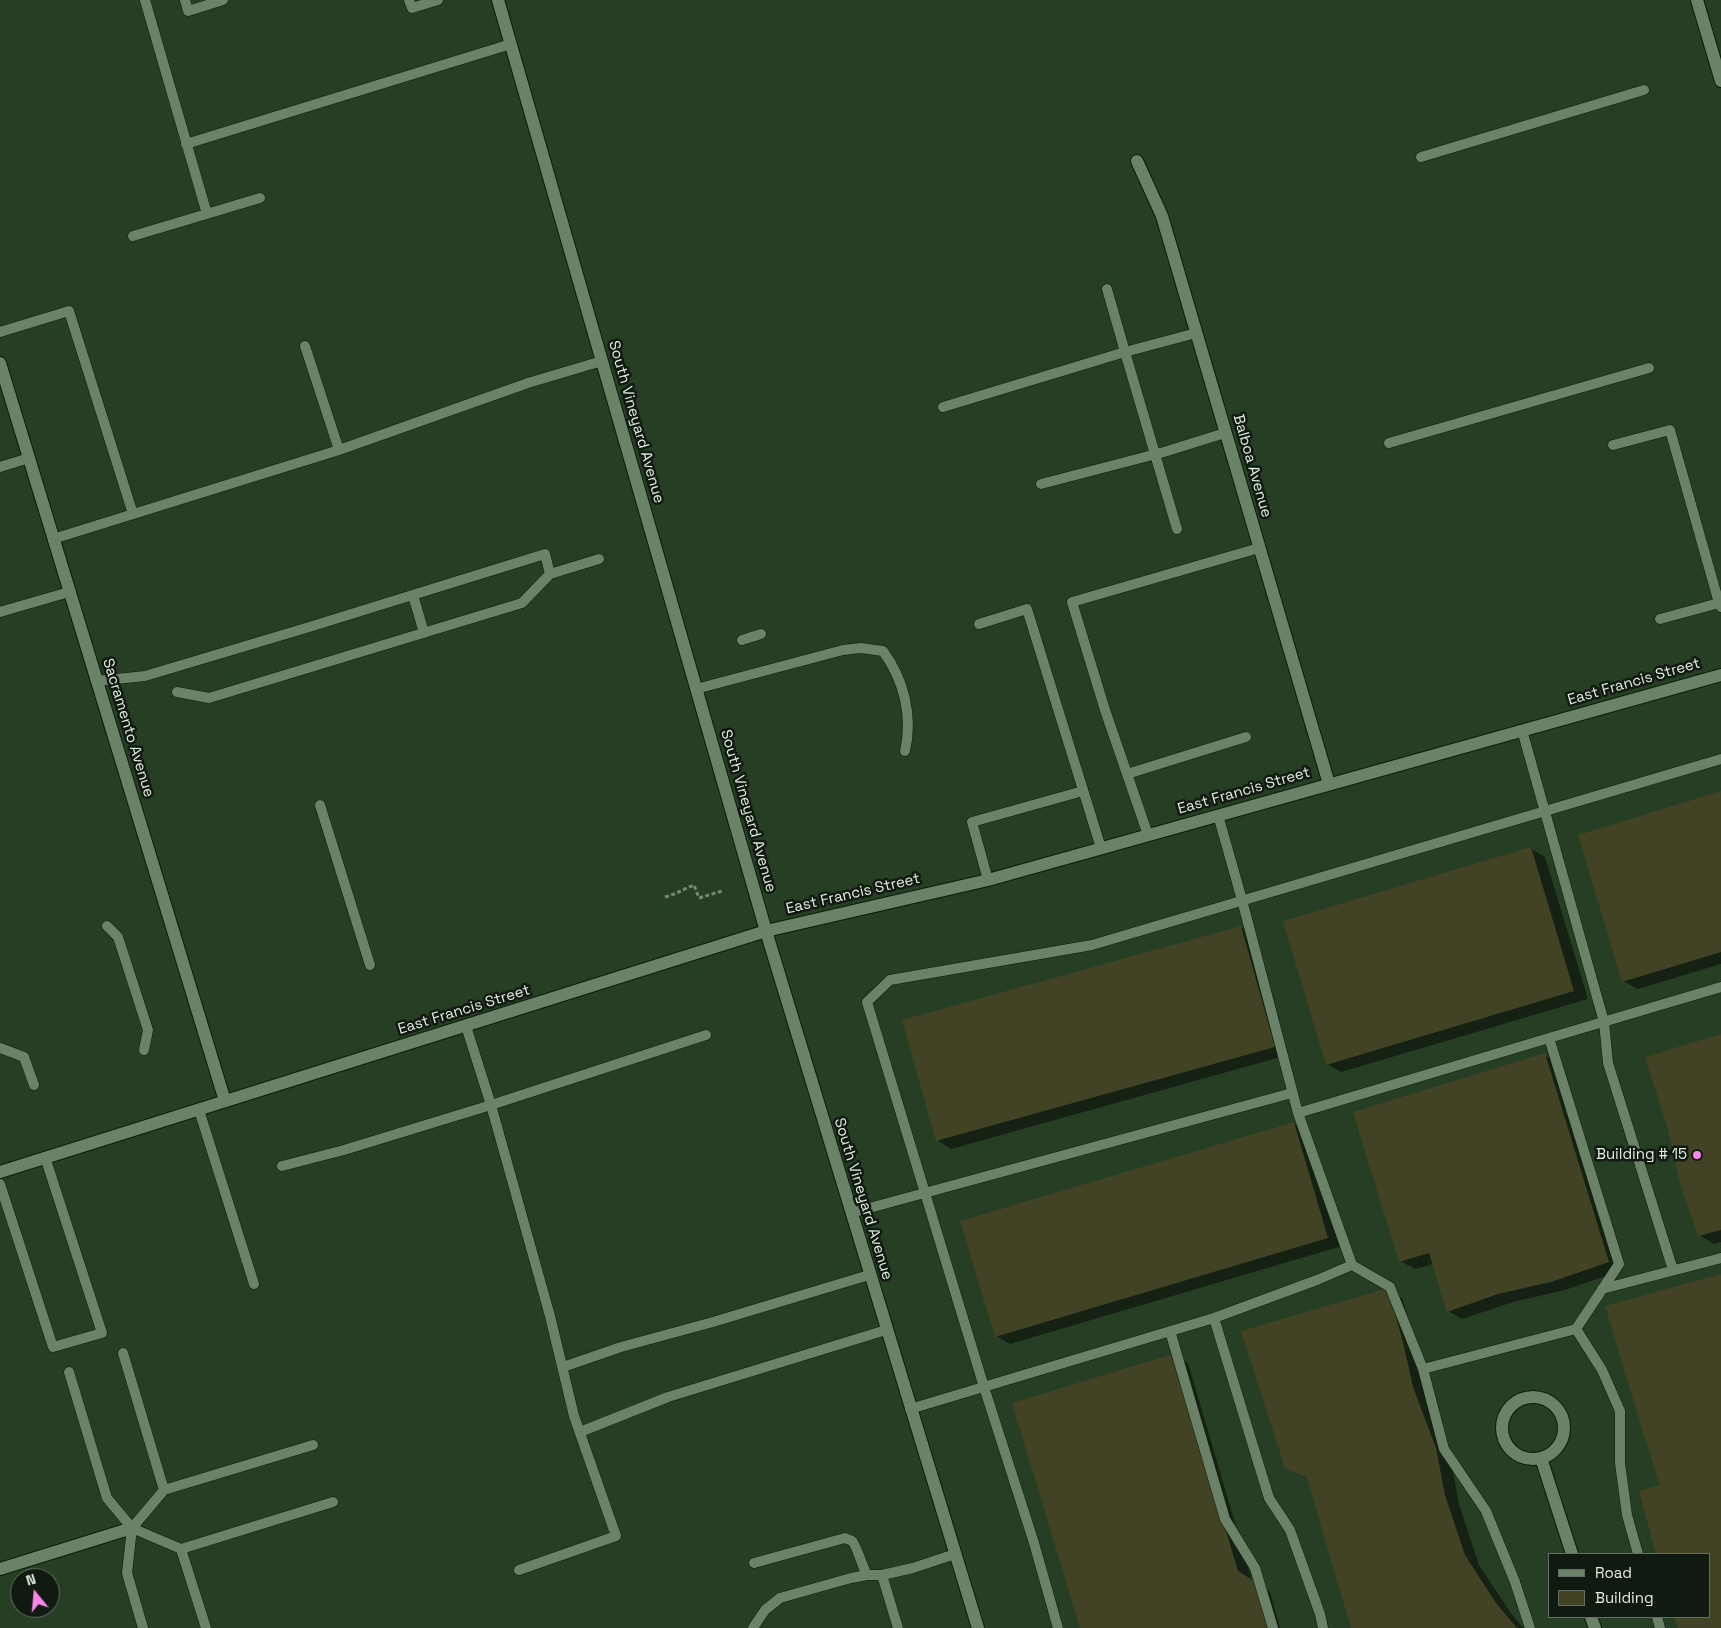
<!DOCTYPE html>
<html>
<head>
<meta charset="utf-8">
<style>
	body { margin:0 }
	#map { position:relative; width:1721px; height:1628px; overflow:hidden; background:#213520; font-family:"Space Grotesk",sans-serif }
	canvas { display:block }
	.legend { position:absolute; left:1548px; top:1553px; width:162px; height:65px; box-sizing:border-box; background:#111a10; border:1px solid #646f63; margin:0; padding:6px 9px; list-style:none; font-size:15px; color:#e1eee0 }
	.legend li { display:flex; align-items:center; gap:10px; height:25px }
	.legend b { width:25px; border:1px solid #646f63 }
	.north { position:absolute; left:10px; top:1568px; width:50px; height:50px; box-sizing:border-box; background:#111a10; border:1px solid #646f63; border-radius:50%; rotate:343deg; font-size:14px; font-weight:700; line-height:20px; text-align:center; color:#e1eee0 }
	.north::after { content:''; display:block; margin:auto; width:18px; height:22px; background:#fa87e8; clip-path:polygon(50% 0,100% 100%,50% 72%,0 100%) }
</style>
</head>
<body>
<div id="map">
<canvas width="1721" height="1628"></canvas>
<ul class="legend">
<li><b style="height:6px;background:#6b8269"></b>Road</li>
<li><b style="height:14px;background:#424225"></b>Building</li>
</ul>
<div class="north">N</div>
</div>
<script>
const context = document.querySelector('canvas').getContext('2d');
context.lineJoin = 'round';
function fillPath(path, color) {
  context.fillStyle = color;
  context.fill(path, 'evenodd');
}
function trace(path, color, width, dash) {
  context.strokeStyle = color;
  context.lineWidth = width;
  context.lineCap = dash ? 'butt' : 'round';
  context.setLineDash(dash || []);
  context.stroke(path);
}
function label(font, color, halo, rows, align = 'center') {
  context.font = font + ' "Space Grotesk",sans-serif';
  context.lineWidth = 5;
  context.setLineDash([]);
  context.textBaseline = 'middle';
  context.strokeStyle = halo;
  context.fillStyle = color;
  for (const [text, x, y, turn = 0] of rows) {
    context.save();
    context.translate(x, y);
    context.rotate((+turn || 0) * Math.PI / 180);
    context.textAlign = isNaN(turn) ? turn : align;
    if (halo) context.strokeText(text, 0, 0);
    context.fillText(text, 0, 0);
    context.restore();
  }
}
fillPath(new Path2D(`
	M0,0H1721V1628H0ZM1550,1554H1710V1617H1550ZM20,1578H50V1608H20Z`), '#263f24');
fillPath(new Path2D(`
	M1721,793V964L1638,989L1623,981Z
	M1531,849L1545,857L1588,999L1341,1072L1327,1064Z
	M1241,927L1255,936L1288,1055L951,1149L937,1140Z
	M1721,1035V1242L1714,1244L1699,1235Z
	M1544,1055L1559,1063L1623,1270L1565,1290L1513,1302L1462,1319L1448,1311L1433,1264L1415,1269L1400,1261Z
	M1293,1123L1308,1131L1342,1246L1010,1344L996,1336Z
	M1721,1276V1628H1679L1676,1617H1710V1554H1657L1640,1492L1662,1486Z
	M1387,1290L1402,1298L1450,1457L1459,1504L1479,1565L1510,1612L1523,1628H1352L1308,1479L1286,1468Z
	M1173,1355L1188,1363L1252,1581L1270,1592L1280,1628H1081Z`), '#0007');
fillPath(new Path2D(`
	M1721,791V952L1622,982L1578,835Z
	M1531,847L1574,991L1326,1065L1283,921Z
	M1241,926L1275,1047L936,1141L902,1020Z
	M1721,1034V1230L1698,1236L1680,1184L1667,1126L1645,1057Z
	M1545,1053L1609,1262L1551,1282L1498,1294L1447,1312L1429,1253L1399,1262L1353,1112Z
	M1294,1122L1328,1238L995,1337L960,1221Z
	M1721,1274V1628H1678L1674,1617H1710V1554H1656L1639,1491L1660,1485L1643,1432L1605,1306Z
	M1388,1288L1403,1342L1413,1387L1436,1448L1445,1495L1465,1555L1496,1603L1517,1628H1351L1307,1478L1285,1468L1241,1331Z
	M1173,1354L1238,1571L1256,1582L1269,1628H1080L1012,1403Z`), '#424225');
const service = new Path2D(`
	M145,0L207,214
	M185,0L188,11L223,0
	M409,0L412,8L438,0
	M186,144L511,44
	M1421,157L1644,90
	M133,236L260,198
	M0,332L69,311L133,514
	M943,407L1125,352L1107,289
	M1389,443L1649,368
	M1613,445L1670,430L1719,603
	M339,450L528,383L602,361
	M0,467L29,458
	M1041,484L1164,452L1225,433
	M1177,529L1125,352L1196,333
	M53,539L339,450L305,346
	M413,595L424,633
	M0,612L69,592
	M1660,619L1719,603L1721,607
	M979,624L1027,609L1101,848
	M742,640L761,634
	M97,681L145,676L306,628L545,554L550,574
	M696,689L843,650L861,648L883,651C904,680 913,716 905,751
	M177,692L209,698L522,603L550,574L599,559
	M1522,730L1604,1022L1608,1063L1673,1270
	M1127,774L1246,737
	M320,805L370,965
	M1148,835L1105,710L1072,602L1259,548
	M988,880L972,822L1083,791
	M107,926L118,937L148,1030L144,1050
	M466,1026L491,1105L550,1316L574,1416L616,1536L519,1570
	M0,1048L24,1057L34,1085
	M199,1110L254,1284
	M1298,1113L1549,1038
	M282,1166L344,1150L491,1105L706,1035
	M0,1184L53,1347L102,1333L45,1157
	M851,1213L1292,1093
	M1352,1265L1390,1287L1423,1369
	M1602,1289L1721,1258
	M1214,1318L1269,1498L1290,1530L1320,1614L1323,1628
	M1576,1329L1602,1370L1620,1411V1463L1627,1515L1638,1554
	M1170,1331L1225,1519L1255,1568L1273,1628
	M123,1353L164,1490L313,1445
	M563,1367L621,1347L713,1322L869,1275
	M69,1372L107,1498L132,1528L181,1549L333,1502
	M910,1409L1214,1318L1317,1280L1352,1265L1298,1113L1242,900L1218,815
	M580,1432L668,1397L886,1330
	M181,1549L206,1628
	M754,1563L845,1538C846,1539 851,1540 852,1541C856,1544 863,1568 867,1575
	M1657,1617L1660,1628
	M143,1628L127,1573L132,1528L164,1490
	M753,1628L765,1610L780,1598L851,1578L867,1575H882
	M898,1628L882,1575L913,1568L955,1554
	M1058,1628L1034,1543L984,1387L867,1002L890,980L1092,945L1721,759
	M1530,1628L1515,1582L1486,1511L1444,1449L1423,1369L1576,1329L1619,1264L1549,1038L1721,987`);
const minor = new Path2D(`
	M1697,0L1721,81
	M1137,161L1162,216L1329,784
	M0,363L225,1101
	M1502 1428a31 31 0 1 1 62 0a31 31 0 1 1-62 0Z
	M1541,1458L1572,1554
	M0,1569L132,1528
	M1591,1617L1595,1628`);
const tertiary = new Path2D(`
	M0,1172L766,931L988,880L1721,675`);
const secondary = new Path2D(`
	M498,0L766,931L978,1628`);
trace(service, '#091c08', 11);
trace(minor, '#091c08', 14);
trace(tertiary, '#091c08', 14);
trace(secondary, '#091c08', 14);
trace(new Path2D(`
	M665,897C676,894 684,889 694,885L699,898L722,891`), '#768775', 3, [4, 2.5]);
trace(service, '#6b8269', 10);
trace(minor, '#6b8269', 12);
trace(tertiary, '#6b8269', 12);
trace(secondary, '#6b8269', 12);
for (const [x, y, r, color] of [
	[1697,1155,5,"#fa87e8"]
]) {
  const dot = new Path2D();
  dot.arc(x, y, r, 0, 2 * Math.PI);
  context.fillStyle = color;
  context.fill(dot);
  trace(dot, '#111a10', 2);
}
label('15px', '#e1eee0', '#111a10', [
	["South Vineyard Avenue",636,422,74],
	["Balboa Avenue",1252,466,74],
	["East Francis Street",1634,682,-16],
	["Sacramento Avenue",128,728,73],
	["East Francis Street",1244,791,-16],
	["South Vineyard Avenue",748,811,74],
	["East Francis Street",853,894,-13],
	["East Francis Street",464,1010,-17],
	["South Vineyard Avenue",863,1199,73]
]);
label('15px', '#e1eee0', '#111a10', [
	["Building # 15",1687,1155]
], 'right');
</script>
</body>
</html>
